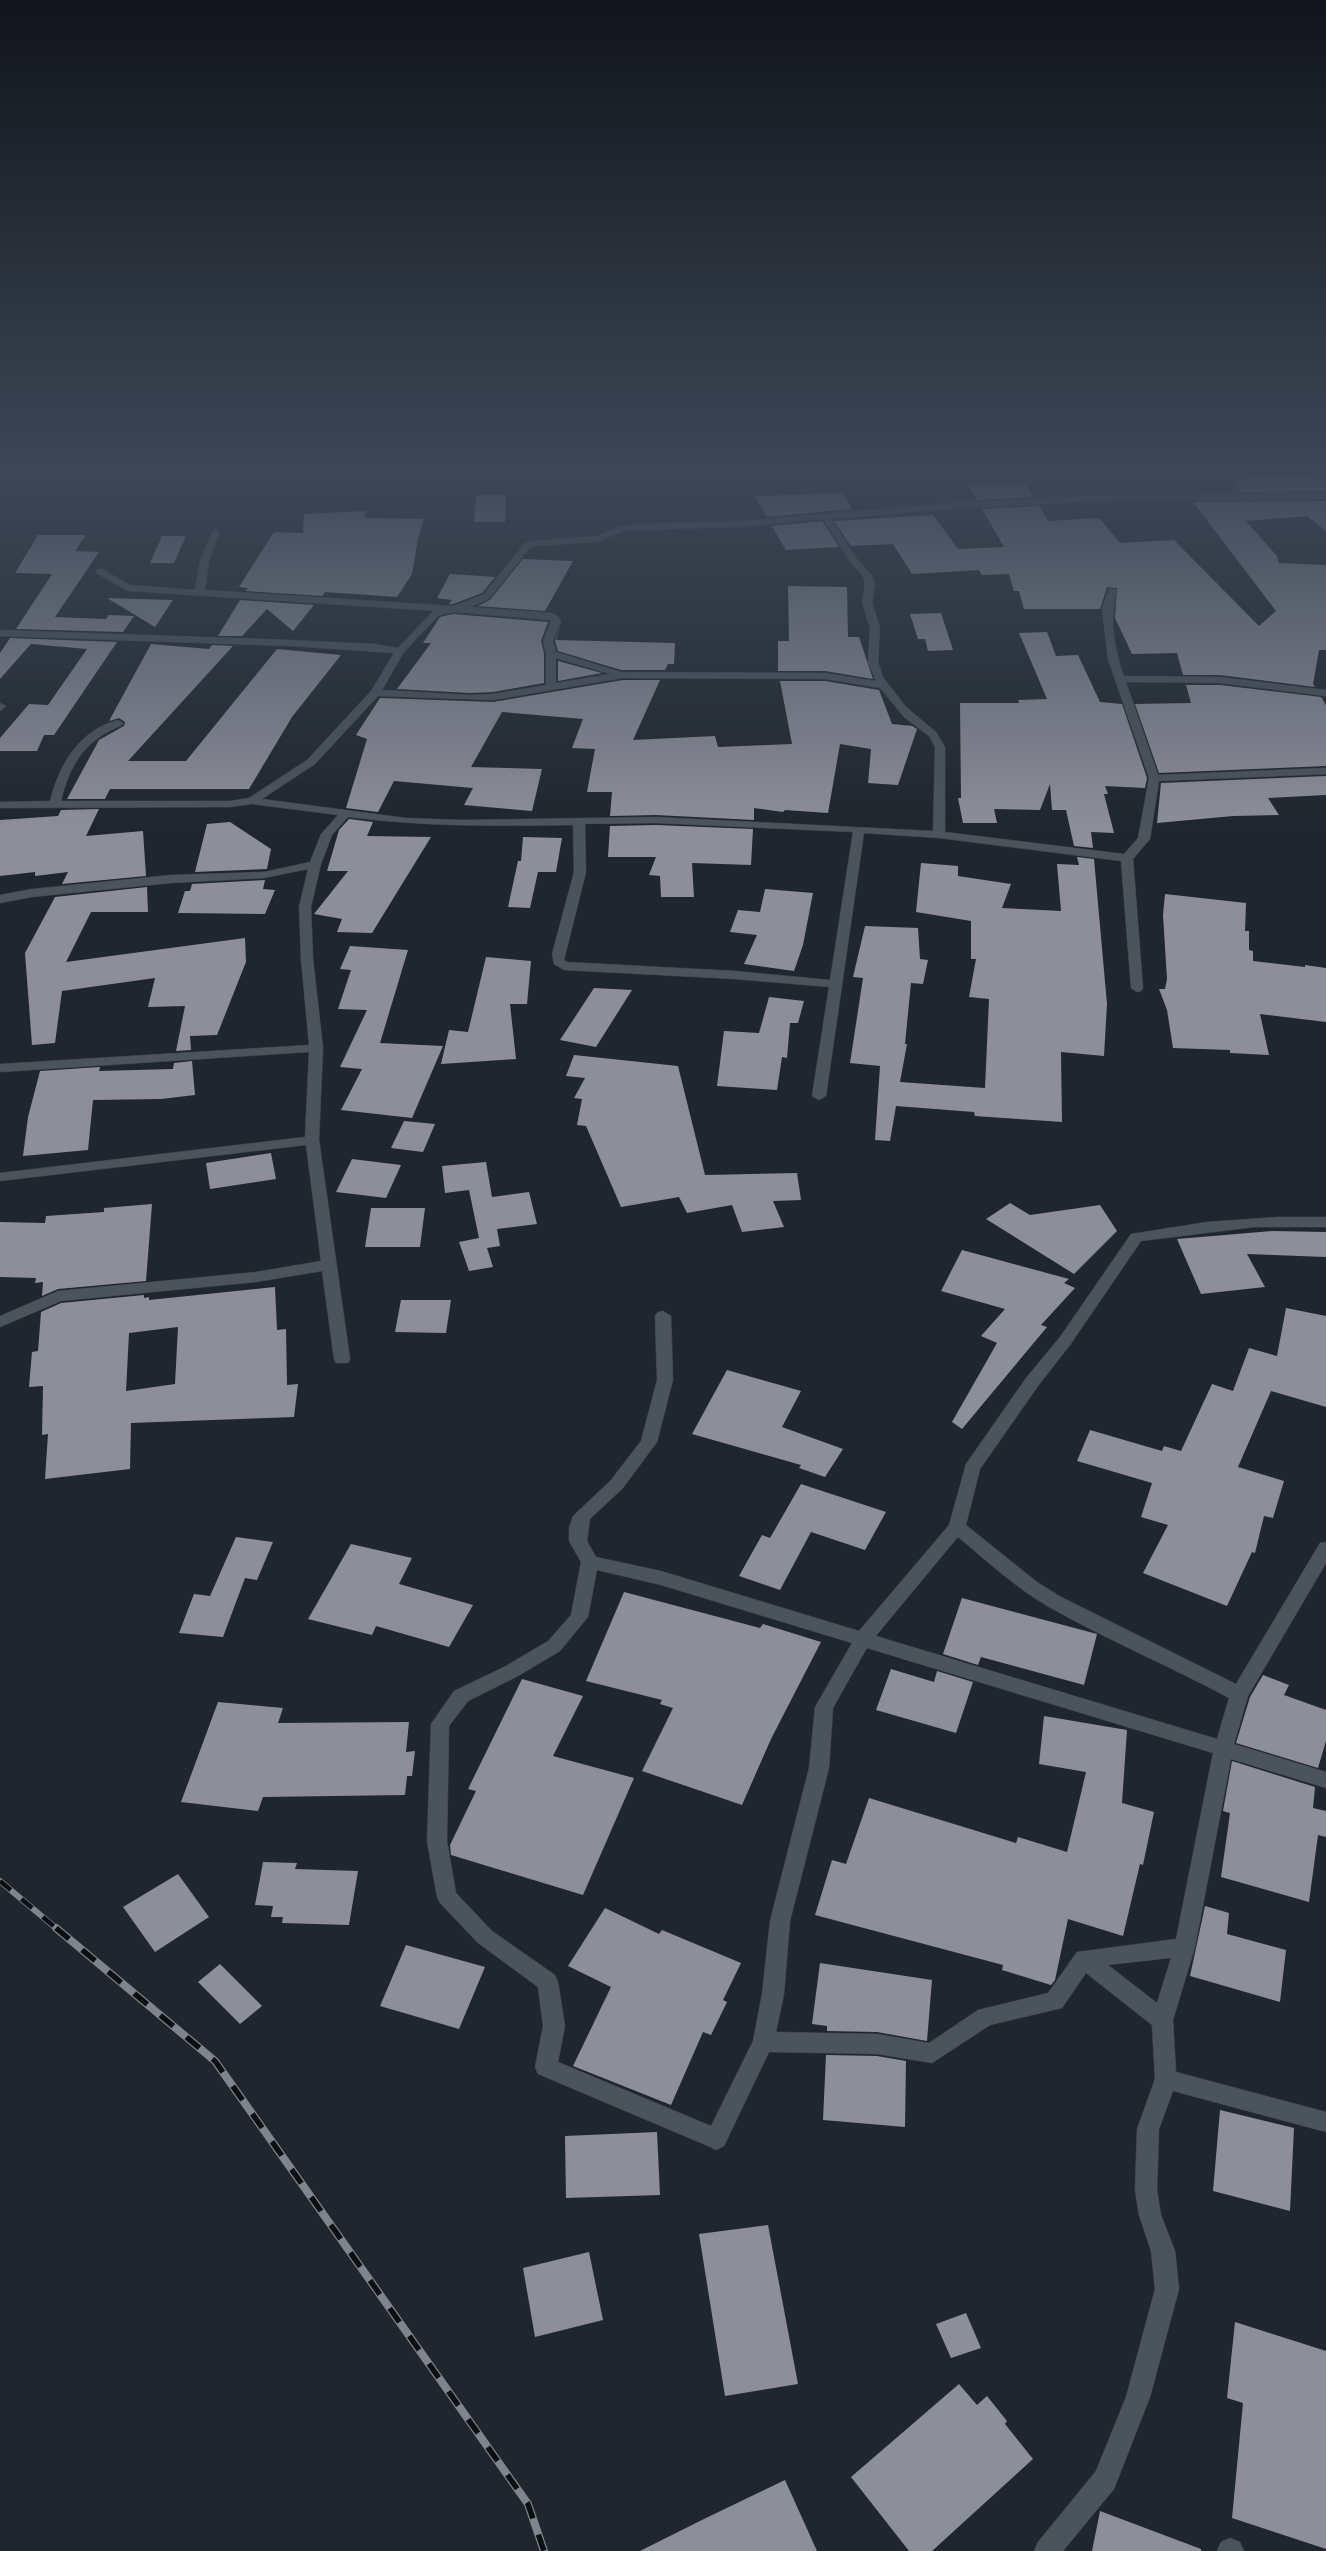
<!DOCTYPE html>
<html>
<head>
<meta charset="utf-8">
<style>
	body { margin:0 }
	canvas { display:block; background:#1f262d }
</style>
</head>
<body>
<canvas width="1326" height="2551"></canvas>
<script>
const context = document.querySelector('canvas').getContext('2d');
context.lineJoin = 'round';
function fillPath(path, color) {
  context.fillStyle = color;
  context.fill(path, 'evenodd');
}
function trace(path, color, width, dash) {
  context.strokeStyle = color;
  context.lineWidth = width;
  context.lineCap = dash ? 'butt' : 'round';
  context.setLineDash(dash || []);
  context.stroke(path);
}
fillPath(new Path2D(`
	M1326,474V491L1240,492L1231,478Z
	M1026,484L1033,497L977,500L969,485Z
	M843,493L852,509L767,517L755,496Z
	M476,495H506L505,522H474Z
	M1326,501V531L1307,516L1246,521L1277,556L1279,563L1326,565V650H1319L1313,684L1315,687L1220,675H1183L1177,653L1132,654L1115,618L1117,588L1107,587L1100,609H1024L1019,591H1014L1009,574L982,575L979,570L912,574L893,544L851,546L834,521L933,515L958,549L1004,547L982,509L1039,506L1048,521L1099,518L1120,543L1174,540L1259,626L1276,611L1193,502Z
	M365,511V518L424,519L418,539L412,574L397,597L325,592L322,596L246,591L248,588L239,587L274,532L303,533L304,514Z
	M822,521L839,547L786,550L772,526Z
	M38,535H86L75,551L99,552L55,617L106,619L109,615L134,616L123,632L16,629L52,574L15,573Z
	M162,536H186L174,563H150Z
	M523,559L573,561L545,611L478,606L490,600Z
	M450,574L495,577L482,593L453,604H449L452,600L437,598Z
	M788,586L847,587L848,637H859L873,679L825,671H778V641H789Z
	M107,598L173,600L155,627Z
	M240,600L314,605L293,631L267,609L242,636H218Z
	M941,613L953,650L928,651L925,639H918L910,614Z
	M453,614L548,622L541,641L544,653V683L493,692L470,693L397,689L431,643H423L440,617Z
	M562,623L556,640L675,643L674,664H668L665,670H621L558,651L555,641Z
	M1047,632L1056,656L1078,655L1100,702L1122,704L1147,778L1145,788L1105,786L1108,794H1104L1114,833L1091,832L1093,848L1074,846L1066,810H1052L1050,784L1040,810L994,809L997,823H963L958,798H961L960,703H1019L1018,700L1047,699L1019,633Z
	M10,638L117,642L54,735H44L37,751H0V738L29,704L48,705L87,649L31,644L0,679V653Z
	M151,644L209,649L212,645L233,646L128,761H186L277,649L341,655L292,717L249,789H110L105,799H67L99,740L124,726L125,722L119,718L109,721Z
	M558,661L602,673L558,681Z
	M623,680H660L633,740L715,736L718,747L792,744L780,681H825L879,690L892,724L912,726L917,729L898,785L868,783L871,749L840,744L828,813L785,810L783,812L754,808V820L656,815L610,816L612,792H587L595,749L572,748L583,719L502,712L471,767L542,769L532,811L464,805L473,788L394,781L378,812L346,808L367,739L356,735L380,698L493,702Z
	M1186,685H1220L1321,697L1326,705V766L1159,773L1135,704L1191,703Z
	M1326,776V795L1268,798L1279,815L1233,816L1157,823L1161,783Z
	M99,809L86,836L143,831L146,876L62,884L68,872L35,876V872L0,876V820L58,816L61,810Z
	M349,819L373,822L367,836L431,837L372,933L337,932L342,919L314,914L348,871H327L339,830Z
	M230,822L271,849L267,869L195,872L207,824Z
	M656,825L753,829L751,865L692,863L694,897H661L660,876L649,875L656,857H608L610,826Z
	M523,837L562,838L556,872H538L530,908L508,907L518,861H521Z
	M1077,857L1094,859L1107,1004L1104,1056L1061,1052L1062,1122L975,1116L974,1112L896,1106L890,1141L875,1140L880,1066L850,1063L863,978L853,977L865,926L918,928L920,959L928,960L923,984L911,983L905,1044H907L900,1082L985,1088L989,999L969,997L976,959H971V921L916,912L921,863L958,866V876L1011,884L1002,908L1061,911L1057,864L1079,865Z
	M265,880L263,889L275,890L265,914L178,913L185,891H190L192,884Z
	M147,887L148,912H91L66,962L245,938L246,962L217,1035L190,1036L191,1050L176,1051L185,1006L148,1007L155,978L62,991L55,1043L32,1045L25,953L55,897Z
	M765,889L813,893L803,945L794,971L744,964L757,935L730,932L738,910L760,912Z
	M1165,894L1246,903L1245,931H1249V950L1253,951V961L1305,967V965L1326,968V1022L1260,1014L1269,1055L1230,1053V1050L1173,1048L1167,1010L1159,989H1165L1167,979L1163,915Z
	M350,946L408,950L380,1043L443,1046L412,1118L341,1110L362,1069L340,1067L367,1010L338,1009L351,970L340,969Z
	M486,957L531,961L527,1004H510L516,1059L441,1064L449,1030L468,1032Z
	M594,988L632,990L596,1047L560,1040Z
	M769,997L804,1001L798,1023H790L787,1058L782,1057L777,1090L717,1086L724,1031L759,1033Z
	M574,1055L678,1066L705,1175L797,1173L801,1200L773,1201L784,1227L742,1232L732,1205L687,1213L679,1197L621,1207L586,1126L577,1125L582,1099L574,1098L585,1078L566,1076Z
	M192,1061L195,1095L161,1099L93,1100L88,1150L23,1156L28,1117L40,1071L100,1067L99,1071L173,1069L174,1063Z
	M404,1121L435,1124L423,1152L391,1148Z
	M271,1153L276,1179L210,1189L206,1163Z
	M352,1159L401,1165L386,1198L336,1192Z
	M486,1162L492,1197L529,1192L537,1224L497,1229L500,1246L487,1248L493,1267L469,1271L459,1242L479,1238L469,1190L445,1193L442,1166Z
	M1010,1203L1030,1215L1100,1205L1117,1231L1074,1274L986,1219Z
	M152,1204L146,1281L58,1289L42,1296L43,1282L35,1283L36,1278L0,1277V1222L45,1223L46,1216L104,1212V1208Z
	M371,1208H425L420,1247H365Z
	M1272,1231L1326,1232V1257L1247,1254L1265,1287L1201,1294L1177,1239Z
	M962,1250L1069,1279L1064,1283L1075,1288L1041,1325L1047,1327L962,1429L952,1422L997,1343L981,1336L1005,1309L941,1291Z
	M275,1287L277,1330L286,1329L287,1385L298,1384L294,1417L131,1423L130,1469L45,1479L48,1434L42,1435L43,1386L29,1387L32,1352L38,1351L41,1312L61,1303L144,1295V1298L149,1297V1300ZM178,1327L175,1384L126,1391L129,1333Z
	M401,1300H451L446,1333L395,1332Z
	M1286,1308L1326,1316V1407L1271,1391L1238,1467L1284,1481L1273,1518L1264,1516L1255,1553L1252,1552L1227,1606L1143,1573L1168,1525L1141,1517L1152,1483L1077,1461L1090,1430L1162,1451L1164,1446L1181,1451L1212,1384L1233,1391L1249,1348L1277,1356Z
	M727,1370L801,1391L782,1427L843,1449L825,1477L799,1468L801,1465L692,1434Z
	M801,1484L886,1512L865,1550L811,1532L780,1590L739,1576L762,1535L770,1538Z
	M236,1537L273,1542L257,1580L245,1578L223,1637L179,1633L194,1594L210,1596Z
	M351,1544L412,1558L399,1584L473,1605L449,1647L376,1626L372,1635L308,1619Z
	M624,1592L760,1628L763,1624L821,1642L771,1739L742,1805L642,1771L673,1708L660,1704L662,1700L586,1681Z
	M962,1598L1097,1634L1084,1685L981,1657L978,1665L943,1654Z
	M891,1669L934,1682L937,1671L973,1682L956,1733L876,1710Z
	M1263,1675L1289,1685L1284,1695L1326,1710V1741L1318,1768L1236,1743L1250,1697Z
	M522,1679L583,1696L553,1756L634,1778L583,1895L451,1855L450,1845L476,1791L468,1789Z
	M218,1702L283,1708L278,1723L409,1722L406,1752L415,1751L412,1776H407L405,1795L263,1797L258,1811L181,1802Z
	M1044,1716L1127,1730L1122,1803L1154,1812L1143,1865L1140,1864L1123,1936L1068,1919L1055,1980L1051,1985L1002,1970L1003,1965L815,1915L832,1860L846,1864L869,1798L1016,1843L1018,1837L1067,1852L1086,1772L1039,1764Z
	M1232,1761L1315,1787L1313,1808L1326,1811V1837L1318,1835L1309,1902L1221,1877L1230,1813L1223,1811Z
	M263,1862L297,1863L295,1869L358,1871L349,1925L282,1923L283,1917H271L273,1906L255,1905Z
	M178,1874L209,1917L155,1952L123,1907Z
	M1205,1906L1229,1913L1227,1934L1286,1950L1280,2002L1190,1976Z
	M605,1908L659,1934L662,1930L741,1963L723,2000L727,2002L711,2035L703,2032L671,2105L573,2066L611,1987L568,1966Z
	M406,1945L485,1967L459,2029L380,2006Z
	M820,1963L932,1980L927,2041L877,2032L827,2031V2026L812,2024Z
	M220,1964L262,2006L240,2024L198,1982Z
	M826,2055L877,2056L906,2061L905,2127L823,2120Z
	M1220,2110L1294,2128L1290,2211L1213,2191Z
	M657,2132L660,2195L566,2198L565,2136Z
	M768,2225L798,2384L725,2396L699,2234Z
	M589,2252L603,2320L535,2337L523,2268Z
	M966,2313L981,2348L951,2358L936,2324Z
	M1235,2322L1326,2351V2549L1232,2518L1243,2403L1227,2398Z
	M959,2384L977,2405L987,2396L1007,2421L1005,2424L1033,2459L932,2551H909L851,2477Z
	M785,2480L817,2551H640L708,2517Z
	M1100,2511L1201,2549V2551H1092Z`), '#8d8e99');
const minor = new Path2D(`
	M6,469H15L0,482V475Z
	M1326,493V499L1097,501L949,509L831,519L857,559L872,575L875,584L872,603L880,628L878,662L883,677L906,707L936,732L945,747V832L1124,854L1138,838L1149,778L1108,659L1102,609L1109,588L1117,590C1109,618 1114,649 1124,676L1220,677L1326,690V696L1220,683L1126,682L1158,775L1326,768V774L1159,781L1150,839L1133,859L1143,988L1141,991L1137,992L1131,988L1121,861L939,838L864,833L826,1096L819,1100L812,1096L829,987L735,979L564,970L554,964L552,954L574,872L573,825C496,826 426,827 348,817L332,835L321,864L311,907L313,959L323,1048L319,1140L350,1359L348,1363H336L334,1359L322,1271L256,1282L61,1301L0,1327V1316L58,1291L256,1272L321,1261L306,1145L0,1181V1173L305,1137L309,1052L0,1072V1064L309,1045L301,959L299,907L308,869L264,878L171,883L32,897L0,903V895L32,889L171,875L264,872L310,862L321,834L338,815L252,804L230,807L0,808V802L50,801C59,765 79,730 118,720L123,723L122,725C85,740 70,764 61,801H230L249,798L307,760L371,691L394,653L290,646L0,636V630L290,640L375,644L398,648L432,612L437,611L128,591L96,573V569H102L130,585L195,590L200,561L212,532L216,529L220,532L209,561L205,590L453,606L483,595L524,544L530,541L596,536L620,527L644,524L739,521L949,503L1097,495ZM823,519L851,563L863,576L865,584L862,603L870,628L868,662L876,681L825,673L621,672L556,652L553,641L561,622L558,616L552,613L470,607L489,599L530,548L535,546L597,542L624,531L644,530L739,527ZM453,612L551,620L543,641L546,653V685L493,694L470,695L382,690L404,652L438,616ZM556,658L610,674L556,683ZM623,678L825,679L880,688L905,718L929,736L935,747L933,831L656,817L462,820L406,818L262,799L315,764L378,696L493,700ZM656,823L853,832L830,980L735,971L567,962L564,960L586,872L585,824Z
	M0,703L6,706L0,711Z
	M1278,1217H1326V1227H1255L1141,1241L1070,1345L1038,1386L980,1469L966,1525L1037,1582L1061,1597L1236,1684L1320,1543L1326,1542V1563L1248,1696L1234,1744L1326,1772V1788L1231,1759L1195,1947L1173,2020L1176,2072L1326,2112V2132L1173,2091L1159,2129L1157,2190L1161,2215L1175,2251L1179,2289L1150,2397L1114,2489L1063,2551H1034L1038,2542L1096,2471L1126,2397L1155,2289L1151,2251L1139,2215L1135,2190L1137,2129L1155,2079L1152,2025L1086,1973L1062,2008L990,2025L932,2063L877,2054L769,2052L724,2146L716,2150L708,2146L538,2074L535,2067L543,2026L538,1987L478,1943L440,1903L437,1897L427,1841L431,1724L454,1691L506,1666L548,1641L571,1615L581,1562L569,1541V1528L573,1516L611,1480L641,1441L657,1380L655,1316L658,1312L663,1311L671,1316L673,1380L657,1442L623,1488L590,1519L587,1541L596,1557L661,1571L859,1631L949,1525L966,1464L1026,1378L1060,1337L1131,1234L1207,1222ZM958,1537C987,1561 1016,1588 1049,1607C1107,1640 1170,1666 1229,1698L1217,1739L876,1636ZM597,1570L661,1585L852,1643L815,1707L809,1768L770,1921L762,1994L753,2041L711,2126L558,2062L565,2026L558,1982L555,1975L492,1931L456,1893L447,1841L449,1726L468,1701L518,1676L560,1651L588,1617ZM867,1648L1213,1753L1176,1939L1077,1952L1048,1993L978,2010L929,2043L877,2034L776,2032L784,1994L790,1921L829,1768L833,1708ZM1171,1958L1157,2003L1108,1965Z
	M1230,2538L1240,2542L1244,2551H1217L1221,2542Z`);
trace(minor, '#3b4147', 1);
fillPath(minor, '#4b535b');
const railFar1 = new Path2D(`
	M0,1881L57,1929`);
const rail = new Path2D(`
	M56,1928L215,2061L528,2504L544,2551`);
trace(railFar1, '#7f858b', 6);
trace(rail, '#7f858b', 8);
trace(railFar1, '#0c0f12', 4.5, [14]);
trace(rail, '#0c0f12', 5.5, [17]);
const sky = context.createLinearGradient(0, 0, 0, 827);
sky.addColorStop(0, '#111519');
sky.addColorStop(0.57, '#3c4757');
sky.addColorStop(1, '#3c475700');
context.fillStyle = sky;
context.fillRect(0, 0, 1326, 827);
</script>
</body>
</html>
